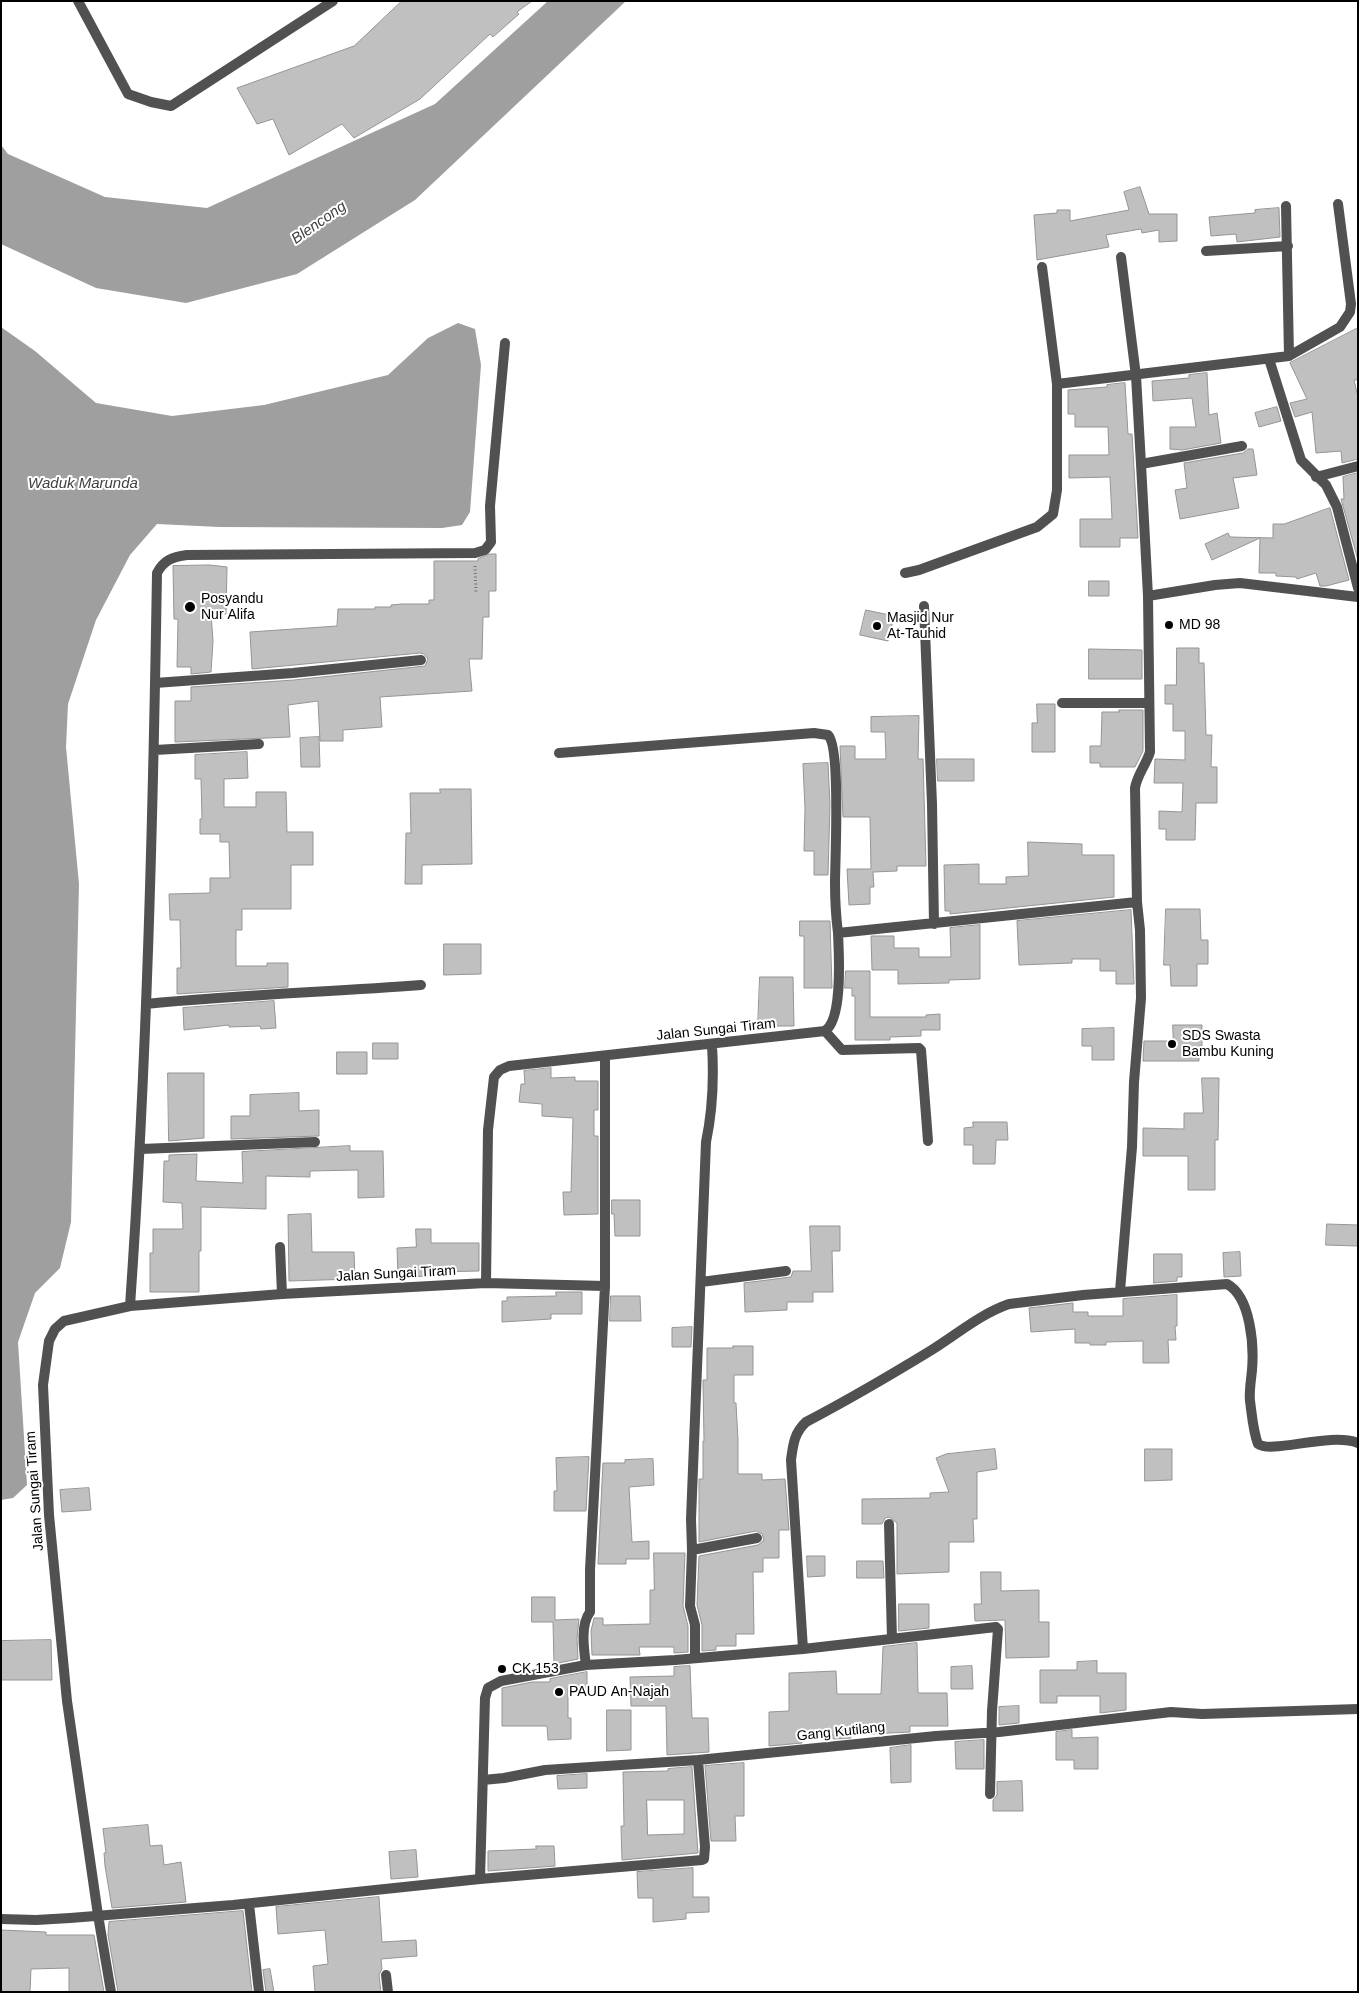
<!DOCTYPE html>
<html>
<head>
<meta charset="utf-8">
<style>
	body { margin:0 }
	#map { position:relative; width:1359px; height:1993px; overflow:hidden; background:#fff; font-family:Arial,sans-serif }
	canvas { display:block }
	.frame { position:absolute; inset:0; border:2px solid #000; pointer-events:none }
</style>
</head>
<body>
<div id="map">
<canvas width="1359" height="1993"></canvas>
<div class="frame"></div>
</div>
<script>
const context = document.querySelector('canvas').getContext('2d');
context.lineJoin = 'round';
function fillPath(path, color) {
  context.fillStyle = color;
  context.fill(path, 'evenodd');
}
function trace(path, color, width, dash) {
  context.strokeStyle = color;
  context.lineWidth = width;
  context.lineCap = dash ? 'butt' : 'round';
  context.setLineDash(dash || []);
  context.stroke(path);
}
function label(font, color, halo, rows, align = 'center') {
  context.font = font + ' Arial,sans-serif';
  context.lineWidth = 4;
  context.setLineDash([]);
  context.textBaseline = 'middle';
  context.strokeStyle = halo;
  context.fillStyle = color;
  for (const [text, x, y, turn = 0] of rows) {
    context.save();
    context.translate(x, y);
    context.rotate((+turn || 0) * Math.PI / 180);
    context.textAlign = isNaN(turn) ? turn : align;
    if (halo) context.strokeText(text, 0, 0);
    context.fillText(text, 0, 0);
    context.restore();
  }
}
fillPath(new Path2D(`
	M548,1H626L415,200L297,274L186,303L96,288L1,244V145L8,154L105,197L207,208L435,104Z
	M458,323L475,329L481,365L470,512L462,525L442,528L219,527L157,524L130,555L96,620L68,704L66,747L79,884L71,1222L60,1268L35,1293L18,1342L27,1485L13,1498L1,1500V327L35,351L96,403L172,416L264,405L388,375L428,338Z`), '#9f9f9f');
const building = new Path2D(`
	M402,1H532L517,12L519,14L493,37L490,34L420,99L354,138L342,124L289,155L273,119L257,124L237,88L354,46Z
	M1140,187L1149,214H1177V241L1159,242V230L1142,233L1141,229L1106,235L1109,247L1037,260L1034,215L1057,213V210H1070V221L1129,210L1124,192Z
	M1279,208L1280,237L1237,242L1236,234L1211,236L1209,217L1255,213V210Z
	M1358,328V380H1354L1358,397V459L1342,463L1341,451L1316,453L1312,412L1295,417L1290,403L1307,399L1290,363Z
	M1207,373L1209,415L1217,413L1221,443L1182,450L1170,449V427H1196L1192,398L1153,401L1152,381L1189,378V375Z
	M1125,383L1128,434H1132L1138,538H1120V547H1080V519H1112L1110,477L1069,478V455H1109L1108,427H1075V414H1068V390L1107,387V385Z
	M1277,407L1281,421L1259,427L1255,413Z
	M1248,449H1253L1257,475L1233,478L1239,508L1180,519L1175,490L1187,488L1184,463L1243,453Z
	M1358,473V560L1341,499H1344L1343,477Z
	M1330,508L1349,580L1326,586H1320L1316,573L1297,579L1296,577L1276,576V573H1259L1260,538L1212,560L1205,544L1228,533L1230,537L1273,538V524H1284Z
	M490,554H496V591H489V617H483L482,659H469L472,691L380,697L382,727L343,730V741H320L318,701L288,705L290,737L175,742V701H191V687L294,680L425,666L428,659L424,654L420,653L252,669L250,632L337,626L338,609H375V607H391V605L402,604H429V600H434V561H478V559Z
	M210,565L227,567L226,614L211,613L213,641L211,672L191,674V667H177L178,619H174L173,566Z
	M1089,581H1109V596H1089Z
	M866,610L894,616L888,641L860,635Z
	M1177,648H1199V663H1204L1206,735H1212L1211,767H1217V803H1196L1195,840H1166V829H1159V811L1182,812L1183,783H1154L1155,759L1185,760V731H1173V704H1165V685H1176Z
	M1089,649L1142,650V679H1089Z
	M1037,704H1055V752H1032V723H1037Z
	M1119,710H1143V751L1135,767H1100V763H1090V746H1101L1102,712H1119Z
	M919,716L918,759H923L926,866H897V871L873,872L874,887H870V904L849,905L847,869H871L870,817H843L840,746H855V759H886L885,732H871V717Z
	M319,737L320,767H301L300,738Z
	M247,752L248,778L224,779V807H256V792H286L287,832H313V865H291V909H242V930H236V966H267V963H288V987L177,994V968H181L180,920H170L169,894L210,893V878H230L229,842H220V834H200V819H202L201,779H195V755Z
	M937,759H974V781H938Z
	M828,763L830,805L828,875H814V851H804L805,809L803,764Z
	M440,789H471L472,864L422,865V884H405L406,833H411L410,793H440Z
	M1028,842L1082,844V855H1114V897L950,914V911H945L944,865L979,864V884H1006V877L1028,876Z
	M1166,909H1200L1201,940H1208V964H1197V986H1171L1170,965H1164Z
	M1131,910L1134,984H1116V971H1100V959H1072V963L1019,965L1017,921Z
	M800,921H830L832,988H804V936H800Z
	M980,925V979L949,980V983L898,984V970H872L871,936H894V948H919V957H951L950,928Z
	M444,944H481V974L444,975Z
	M846,971H870V1017H926V1015L940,1014V1030H921V1036L890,1037V1040H855V996H852V988H845Z
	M760,977H793L794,1026H758Z
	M274,1001L276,1028L261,1029L260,1026L229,1027V1025L184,1030L183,1008Z
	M1173,1025H1202V1046H1199V1061H1143L1144,1041H1173Z
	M1114,1028V1060H1092V1046H1082V1029Z
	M373,1043H398V1059H373Z
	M337,1052H367V1074H337Z
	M551,1068V1078L575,1077V1081H598V1110H594V1136H598V1214L564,1215L563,1192H571L573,1118L542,1116V1104L519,1102L521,1084H525L524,1071Z
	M168,1073H204V1138L169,1141Z
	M1202,1078H1219L1218,1140H1215V1190H1188V1156H1143V1128L1184,1129V1113H1203Z
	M299,1093V1111L319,1110V1136L231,1139V1116H250V1095Z
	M973,1122H1007L1008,1140H996L995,1164H973V1145H964V1128L973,1127Z
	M350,1146V1151H383L384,1197L358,1198V1170L310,1171V1177L266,1176V1209L201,1207V1251H199V1292H150V1253H153V1229H183L182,1203L163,1202L164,1161H169V1155L197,1154L196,1181L243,1183L242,1152Z
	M612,1200H640V1236H615L614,1214H612Z
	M311,1214L312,1252H354L355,1279L289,1281L288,1215Z
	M1327,1224L1358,1225V1246L1326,1245Z
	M810,1226H840V1251H832L833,1292H813V1302H787V1310L745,1312L744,1283L791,1277L793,1271H811Z
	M416,1229H431V1243H479V1271L432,1272V1276L398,1277L397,1248L416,1247Z
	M1240,1252L1241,1276L1224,1277L1223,1253Z
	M1154,1254H1182V1277H1177V1281L1154,1283Z
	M556,1292H582V1314H551V1319L502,1322V1301H507V1297L556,1296Z
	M1177,1295V1326H1175L1176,1340H1168L1169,1363H1143V1341L1106,1342V1345H1090V1343H1075V1329L1031,1332L1029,1308L1073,1303V1312H1088V1316H1123V1299Z
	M611,1296H640L641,1321H610Z
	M692,1327L691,1347H672V1328Z
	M733,1346H753V1375H734V1403H736L738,1440V1474H762V1480L785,1479L789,1530H779V1558H763V1572H753L754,1634H736V1646H716V1650L702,1651V1625L697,1605L699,1556L758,1545L764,1540L762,1534L756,1531L699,1542V1479H703V1441H704L703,1380H707V1348H733Z
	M995,1449L997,1469L977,1472V1519H973L974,1542H949V1572L897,1574V1523L889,1517L885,1518L882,1524H862V1499L930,1498V1493L949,1492L936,1458L946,1454Z
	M1145,1449H1172V1480L1145,1481Z
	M589,1457L586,1511H554V1491H557L556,1458Z
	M653,1459L654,1485L629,1487L632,1542L649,1541V1559H626V1564H598L603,1463H625V1460Z
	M89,1488L91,1510L62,1512L60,1490Z
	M654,1553H685L683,1606L688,1626V1652L674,1653V1647H639L640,1655H592L591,1631L594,1618H603V1625L650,1624V1590H654Z
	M807,1556H825V1576L808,1577Z
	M857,1561H883L884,1578H857Z
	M981,1572H1001V1591L1039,1590V1622H1049V1657L1006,1658L1005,1620L975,1621L974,1604H981Z
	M532,1597H555V1620L579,1619L577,1638L578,1659L554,1664L553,1622H532Z
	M899,1604H929V1628L899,1631Z
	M51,1640L52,1680H1V1641Z
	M917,1643L918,1693H947L948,1726H910V1732L851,1735V1738L833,1739V1735L802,1736V1743L769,1746V1712L789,1711V1673L836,1671L837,1694H881L883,1647Z
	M1097,1661V1673H1126V1710L1100,1713V1696H1057V1703H1040V1670H1077V1662Z
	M690,1666L692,1718H708L709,1752L667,1755L666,1706H631L630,1677L674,1676V1667Z
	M972,1666L973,1689H951V1667Z
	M587,1672V1688H568V1718H571V1739L548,1740L547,1726H502V1688L532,1682H550V1679Z
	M1019,1706V1723L999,1725V1707Z
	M607,1710H631V1750L607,1751Z
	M1072,1730V1738L1098,1737V1769H1074V1760H1056V1732Z
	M984,1740V1769H956L955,1742Z
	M911,1745V1782L891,1783L890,1748Z
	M744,1763V1816H735L736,1841H711L705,1766Z
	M692,1767L698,1853L622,1860L621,1826H624L623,1772L668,1771V1769ZM647,1800H684V1834L648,1835Z
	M587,1774V1788L558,1789L557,1776Z
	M1022,1781L1023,1811H993V1800L997,1795V1782Z
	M148,1825L150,1846L162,1845L164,1865L181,1862L186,1902L112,1908L105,1866L104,1853H106L103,1829Z
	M536,1846H554L555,1866L488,1871V1851L536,1849Z
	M416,1850L418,1877L391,1879L389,1852Z
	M693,1868V1897H709V1912L686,1913V1919L653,1922V1898H638L637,1872Z
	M379,1897L382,1942L416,1940L417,1956L381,1959L382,1969L379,1975L381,1992H315L313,1966L328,1964L325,1930L278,1934L276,1907Z
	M243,1911L252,1992H118L108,1935L109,1922Z
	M1,1930L46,1932V1935H94L104,1992H69V1968L31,1969L30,1992H1Z
	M270,1969L274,1992H266L263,1970Z`);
fillPath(building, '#c0c0c0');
trace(building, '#959595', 1);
trace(new Path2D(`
	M475,566L476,593`), '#737373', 3, [1, 2.5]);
trace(new Path2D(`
	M78,1L128,94L151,102L171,106L333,1
	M1062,703H1149
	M280,1247L282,1294`), '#515151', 10);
trace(new Path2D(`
	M1286,206L1289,356
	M1206,251L1288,246
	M1269,359L1301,460L1326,485L1337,507L1358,588
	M1057,384L1289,356L1340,327L1350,312L1351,304L1338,204
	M1141,464L1242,446
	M1316,477L1358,466
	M905,573L919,570L1037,527L1053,514L1057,490V384L1042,267
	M1148,596L1215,585L1240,583L1358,597
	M924,606L932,804L934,924
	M155,683L293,673L421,660
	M155,750L259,744
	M559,753L814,733L828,735C841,747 835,861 835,883C835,900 836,917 838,933
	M146,1004C238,995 329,992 421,985
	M825,1031L842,1050L919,1048L921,1050L928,1141
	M141,1149L315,1142
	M701,1282L786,1271
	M486,1283L605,1286
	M1120,1291L1132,1147L1134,1082L1141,998L1140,930L1137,902L1135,788C1137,775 1146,765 1150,752L1148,596L1141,464L1136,376L1121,257
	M130,1306C147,1062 153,817 157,573C164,560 172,557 187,555L475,553L485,550L491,542L490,506L505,343
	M889,1524L892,1639
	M692,1550L757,1538
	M803,1649L791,1460C793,1445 794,1433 806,1422C848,1400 889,1376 930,1351C956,1335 980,1314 1009,1304L1083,1295L1227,1284C1251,1297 1254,1346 1252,1370C1251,1381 1249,1391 1250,1401C1252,1415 1253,1431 1258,1444C1272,1454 1330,1432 1358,1443
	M695,1658V1625L690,1606L692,1550L691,1519L706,1142C713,1109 714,1078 712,1045
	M586,1665C584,1650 580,1625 590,1612V1570L605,1286V1056
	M483,1780L504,1778L545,1770L698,1760L936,1736L999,1732L1171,1712L1202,1714L1358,1709
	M480,1879L485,1698L488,1688L501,1681L586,1665L675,1660L803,1649L996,1627L998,1629L992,1711L990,1794
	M249,1904L259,1992
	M1,1919L36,1920L70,1918L233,1905L480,1879L702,1860L704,1859L705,1847L698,1760
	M386,1975L388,1992
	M111,1992L98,1915L67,1701L49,1515L43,1385L49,1341L55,1329L64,1321L130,1306L282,1294L486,1283L488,1130L494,1077L500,1070L509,1066L825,1031C843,1019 839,955 838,933L1137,902`), '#515151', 10);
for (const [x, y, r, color] of [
	[190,607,6,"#000"],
	[1169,625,5,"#000"],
	[877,626,5,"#000"],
	[1172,1044,5,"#000"],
	[502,1669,5,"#000"],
	[559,1692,5,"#000"]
]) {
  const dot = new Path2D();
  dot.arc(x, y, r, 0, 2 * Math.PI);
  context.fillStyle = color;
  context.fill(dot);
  trace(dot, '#fff', 2);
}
label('14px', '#000', '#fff', [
	["Posyandu",201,599],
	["Nur Alifa",201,615],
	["Masjid Nur",887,618],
	["At-Tauhid",887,634],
	["MD 98",1179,625],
	["SDS Swasta",1182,1036],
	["Bambu Kuning",1182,1052],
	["CK 153",512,1669],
	["PAUD An-Najah",569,1692]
], 'left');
label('14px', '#000', '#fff', [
	["Jalan Sungai Tiram",716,1030,-6],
	["Jalan Sungai Tiram",396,1274,-3],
	["Jalan Sungai Tiram",35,1491,-94],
	["Gang Kutilang",841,1732,-6]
]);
label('italic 15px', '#404040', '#fff', [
	["Blencong",319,223,-35],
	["Waduk Marunda",83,484]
]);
</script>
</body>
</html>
